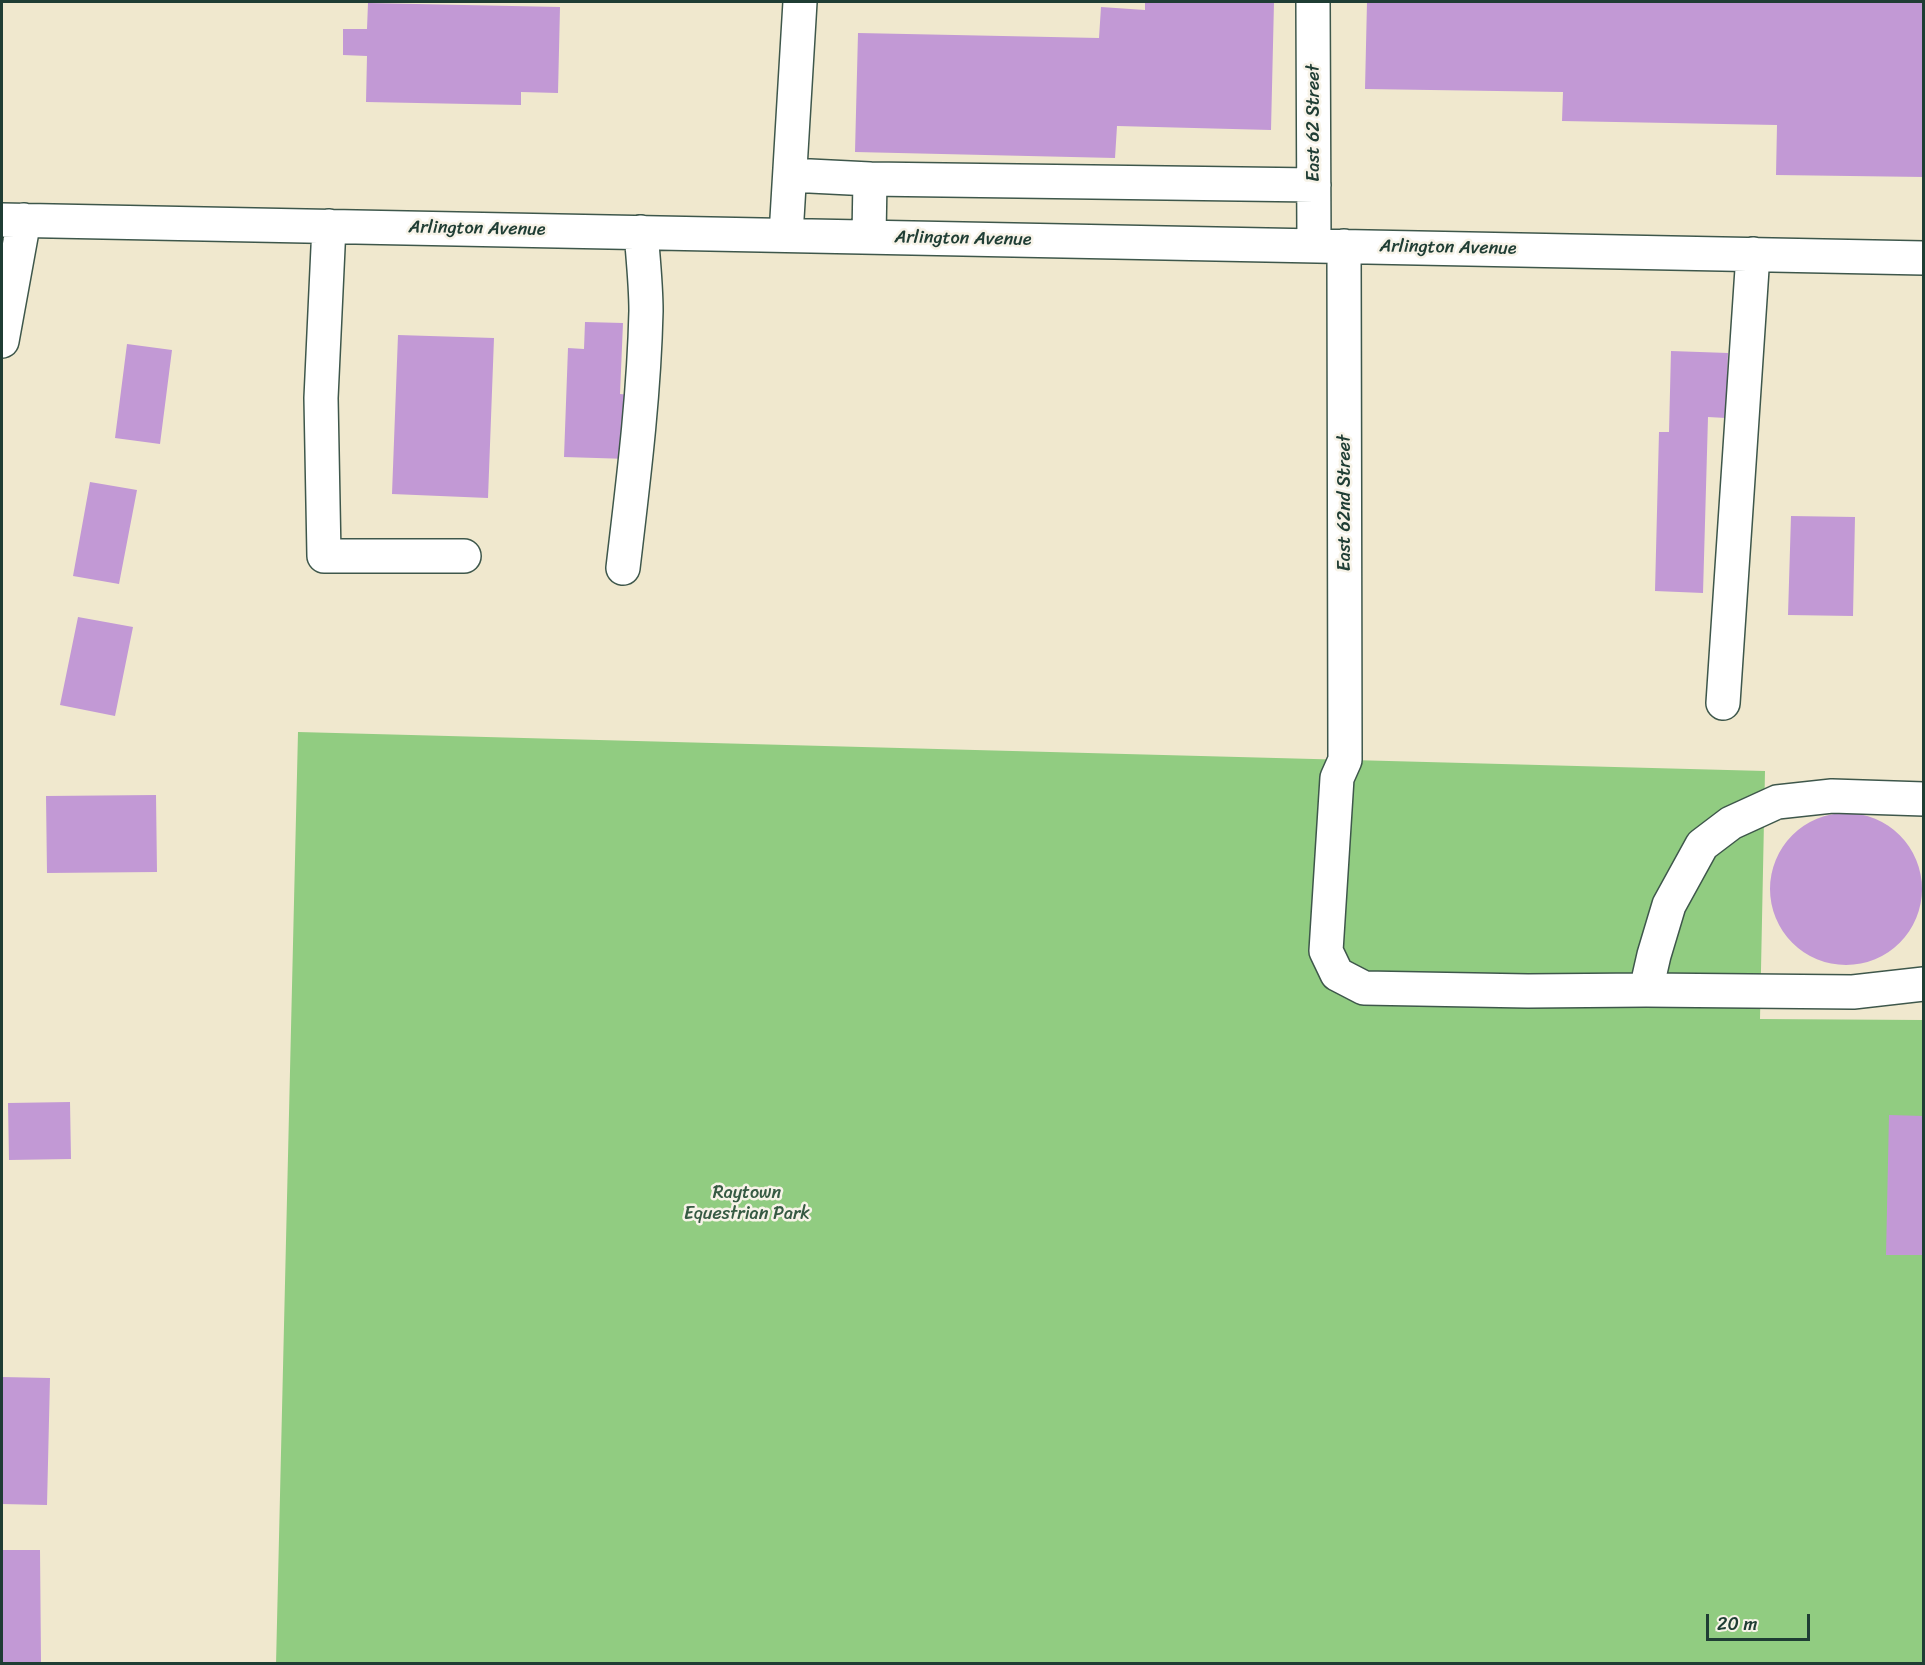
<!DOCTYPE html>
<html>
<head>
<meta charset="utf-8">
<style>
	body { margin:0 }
	#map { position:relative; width:1925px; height:1665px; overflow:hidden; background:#f0e8ce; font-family:Sriracha,sans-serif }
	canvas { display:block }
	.frame { position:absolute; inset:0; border:3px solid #1f3d34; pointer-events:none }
	.scale { position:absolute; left:1706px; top:1614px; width:104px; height:27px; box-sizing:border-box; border:3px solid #1f3d34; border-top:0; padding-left:8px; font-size:18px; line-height:21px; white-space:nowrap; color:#1f3d34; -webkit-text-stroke:4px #f7f3e8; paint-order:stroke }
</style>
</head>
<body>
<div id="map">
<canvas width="1925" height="1665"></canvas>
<div class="frame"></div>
<div class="scale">20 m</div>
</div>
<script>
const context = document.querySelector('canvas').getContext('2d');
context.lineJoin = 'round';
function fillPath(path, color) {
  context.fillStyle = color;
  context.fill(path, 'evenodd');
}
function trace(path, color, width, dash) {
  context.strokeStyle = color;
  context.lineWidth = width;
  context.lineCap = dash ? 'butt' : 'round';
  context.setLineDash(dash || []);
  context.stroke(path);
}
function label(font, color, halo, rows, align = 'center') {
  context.font = font + ' Sriracha,sans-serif';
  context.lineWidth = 5;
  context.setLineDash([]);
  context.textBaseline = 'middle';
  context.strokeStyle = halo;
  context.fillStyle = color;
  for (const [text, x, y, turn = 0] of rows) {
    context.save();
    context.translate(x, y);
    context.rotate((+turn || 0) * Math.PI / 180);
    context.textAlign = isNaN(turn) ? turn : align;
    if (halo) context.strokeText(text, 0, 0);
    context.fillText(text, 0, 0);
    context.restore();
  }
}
fillPath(new Path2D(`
	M298,732L1765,771L1760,1019L1923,1020V1663L276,1664Z`), '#91cc81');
fillPath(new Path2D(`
	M1145,2H1274L1271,130L1117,126L1115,158L855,152L858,33L1099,38L1101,7L1145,10Z
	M1367,2H1924V177L1776,175L1777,125L1562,121L1563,92L1365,89Z
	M368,3L560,7L558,93L521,92V105L366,102L367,56L343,55V29H367Z
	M585,322L623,323L620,394L631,395L629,459L564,457L568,348L584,349Z
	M398,335L494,338L488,498L392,494Z
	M127,344L172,350L160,444L115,438Z
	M1671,351L1728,353L1726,418L1708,417L1703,593L1655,591L1659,432H1669Z
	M90,482L137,490L119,584L73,576Z
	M1791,516L1855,517L1853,616L1788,615Z
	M78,617L133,627L115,716L60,705Z
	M156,795L157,872L47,873L46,796Z
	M1770 889a76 76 0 1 1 152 0a76 76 0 1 1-152 0Z
	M70,1102L71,1159L9,1160L8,1103Z
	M1889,1115L1924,1116V1255H1886Z
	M2,1377L50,1378L47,1505L2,1504Z
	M2,1550H40L41,1662H2Z`), '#c299d5');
const minor = new Path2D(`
	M1313,2L1314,245
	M790,175L870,179L869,237
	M870,179L1314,185
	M2,220L1924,258
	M329,226L321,398L324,556H464
	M786,235L800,2
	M1344,246L1345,760L1337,778L1326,951L1337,974L1364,988L1528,991L1646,990L1853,992L1924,984
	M2,341L24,220
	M623,568C633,483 644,397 646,311C646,285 643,258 641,232
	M1723,703L1753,254
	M1646,990L1654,955L1669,905L1702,845L1731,823L1777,802L1832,796L1924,799`);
trace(minor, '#3e574b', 36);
trace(minor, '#fff', 33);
label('18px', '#1f3d34', '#f7f3e8', [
	["East 62 Street",1314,123,-90],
	["Arlington Avenue",477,229,1],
	["Arlington Avenue",963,239,1],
	["Arlington Avenue",1448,248,1],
	["East 62nd Street",1345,503,-90]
]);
label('18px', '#365a43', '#f7f3e8', [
	["Raytown",747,1193],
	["Equestrian Park",747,1214]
]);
</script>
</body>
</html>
